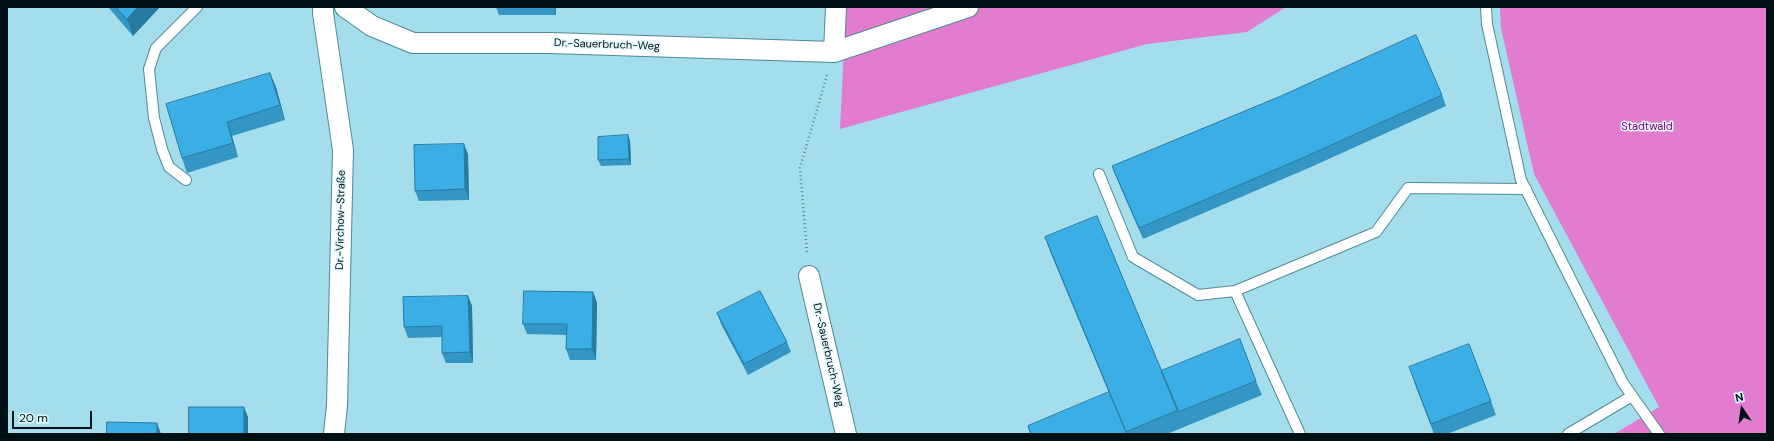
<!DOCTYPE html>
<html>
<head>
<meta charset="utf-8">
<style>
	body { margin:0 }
	#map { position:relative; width:1774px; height:441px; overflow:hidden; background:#a4deec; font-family:"DM Sans",sans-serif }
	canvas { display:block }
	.frame { position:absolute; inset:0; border:8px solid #001116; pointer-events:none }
	.north { position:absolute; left:1722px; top:389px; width:40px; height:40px; -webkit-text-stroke:3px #e2f9fe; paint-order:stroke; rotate:347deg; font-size:11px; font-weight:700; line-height:16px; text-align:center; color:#001116 }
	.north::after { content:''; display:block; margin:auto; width:14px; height:18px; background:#001116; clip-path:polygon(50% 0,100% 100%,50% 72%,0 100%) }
	.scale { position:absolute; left:12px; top:411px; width:80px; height:18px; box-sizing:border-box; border:2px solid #001116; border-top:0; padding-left:5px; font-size:12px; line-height:14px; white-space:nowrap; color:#001116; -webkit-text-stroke:3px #e2f9fe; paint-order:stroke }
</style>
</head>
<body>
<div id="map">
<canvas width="1774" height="441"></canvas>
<div class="frame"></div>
<div class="north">N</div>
<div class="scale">20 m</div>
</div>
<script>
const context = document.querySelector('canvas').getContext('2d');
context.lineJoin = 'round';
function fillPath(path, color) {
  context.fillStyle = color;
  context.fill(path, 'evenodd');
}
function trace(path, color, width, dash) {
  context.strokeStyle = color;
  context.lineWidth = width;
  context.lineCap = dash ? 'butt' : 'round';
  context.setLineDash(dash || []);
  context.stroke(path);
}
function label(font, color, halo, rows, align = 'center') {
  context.font = font + ' "DM Sans",sans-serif';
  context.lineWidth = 3;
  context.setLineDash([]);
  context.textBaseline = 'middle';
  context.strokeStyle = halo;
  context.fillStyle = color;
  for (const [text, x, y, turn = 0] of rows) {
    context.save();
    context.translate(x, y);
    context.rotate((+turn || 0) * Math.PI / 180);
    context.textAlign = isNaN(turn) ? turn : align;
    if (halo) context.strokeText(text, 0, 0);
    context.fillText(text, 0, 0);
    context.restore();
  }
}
fillPath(new Path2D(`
	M846,7H1286L1247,32L1147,44L840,129Z
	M1500,7H1767V434H1614L1659,407L1534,174L1501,28Z`), '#e17ccf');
const lane = new Path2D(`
	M1486,7L1487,24L1521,180L1623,383L1659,434
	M1099,174L1133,257L1198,295L1235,291
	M186,180L169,167L162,149L154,118L149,69L156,48L197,7
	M1300,434L1235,291L1376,232L1408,188L1526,189
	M1568,434L1632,396`);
const street = new Path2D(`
	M323,7V13L343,150L337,405L334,434
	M345,7L372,26L413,43H550L834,52L968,7
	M834,52L836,7
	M809,276L846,434`);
trace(lane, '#518996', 12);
trace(street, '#518996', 22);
trace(new Path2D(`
	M807,252L800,168L827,75`), '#5b838d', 2.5, [1, 3]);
trace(lane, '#fff', 10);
trace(street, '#fff', 20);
fillPath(new Path2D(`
	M108,7H160L133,36Z
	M496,7H556V15H499Z
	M270,73L276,87L285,120L232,136L238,157L187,173L182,158Z
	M1442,95L1446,106L1311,167L1143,239L1116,177L1112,166Z
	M628,135L630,141L631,165L601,166L598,160Z
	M468,154L469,200L419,201L415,191Z
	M1045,237L1161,371L1256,381L1262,395L1167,434H1030L1028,426L1109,393L1051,254Z
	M593,292L597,303L596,360H570L566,349L567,335L527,334L523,324Z
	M468,296L472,306L473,363H446L442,353V337L408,338L404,327Z
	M717,313L787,342L791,352L748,375L721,324Z
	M1414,382L1491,401L1496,415L1447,434H1434Z`), '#3396c5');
fillPath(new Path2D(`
	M138,7H160L133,36L127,19Z
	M554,7H556V15Z
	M270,73L276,87L285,120L280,105Z
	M227,122L232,136L238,157L233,143Z
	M628,135L630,141L631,165L629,159Z
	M464,144L468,154L469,200L465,189Z
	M593,292L597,303L596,360L592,349Z
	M468,296L472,306L473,363L470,352Z
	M244,407L248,417V434H244Z
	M157,423L161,434H157Z`), '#297aa0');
const building = new Path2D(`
	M116,7H138L127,19Z
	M1416,35L1442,95L1307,156L1139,228L1112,166L1281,96Z
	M270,73L280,105L227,122L233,143L182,158L166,104Z
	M628,135L629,159L598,160V137Z
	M464,144L465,189L415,191L414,145Z
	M1097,216L1178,410L1126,432L1045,237Z
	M524,291L593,292L592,349H566L567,324H523Z
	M760,291L787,342L744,364L717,313Z
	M468,296L470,352L442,353V326L404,327L403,297Z
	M1240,339L1256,381L1178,412L1161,371Z
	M1469,344L1491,401L1431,424L1409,367Z
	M1109,392L1127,434H1031L1028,426Z
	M189,407H244V434H189Z
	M107,422L157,423V434H107Z`);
fillPath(building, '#3baee5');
trace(building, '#297aa0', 1);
label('11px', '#001116', '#e2f9fe', [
	["Dr.-Sauerbruch-Weg",607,45,2],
	["Dr.-Virchow-Straße",341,220,-89],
	["Dr.-Sauerbruch-Weg",828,355,77]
]);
label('11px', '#870179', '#e2f9fe', [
	["Stadtwald",1647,127]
]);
</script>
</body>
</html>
